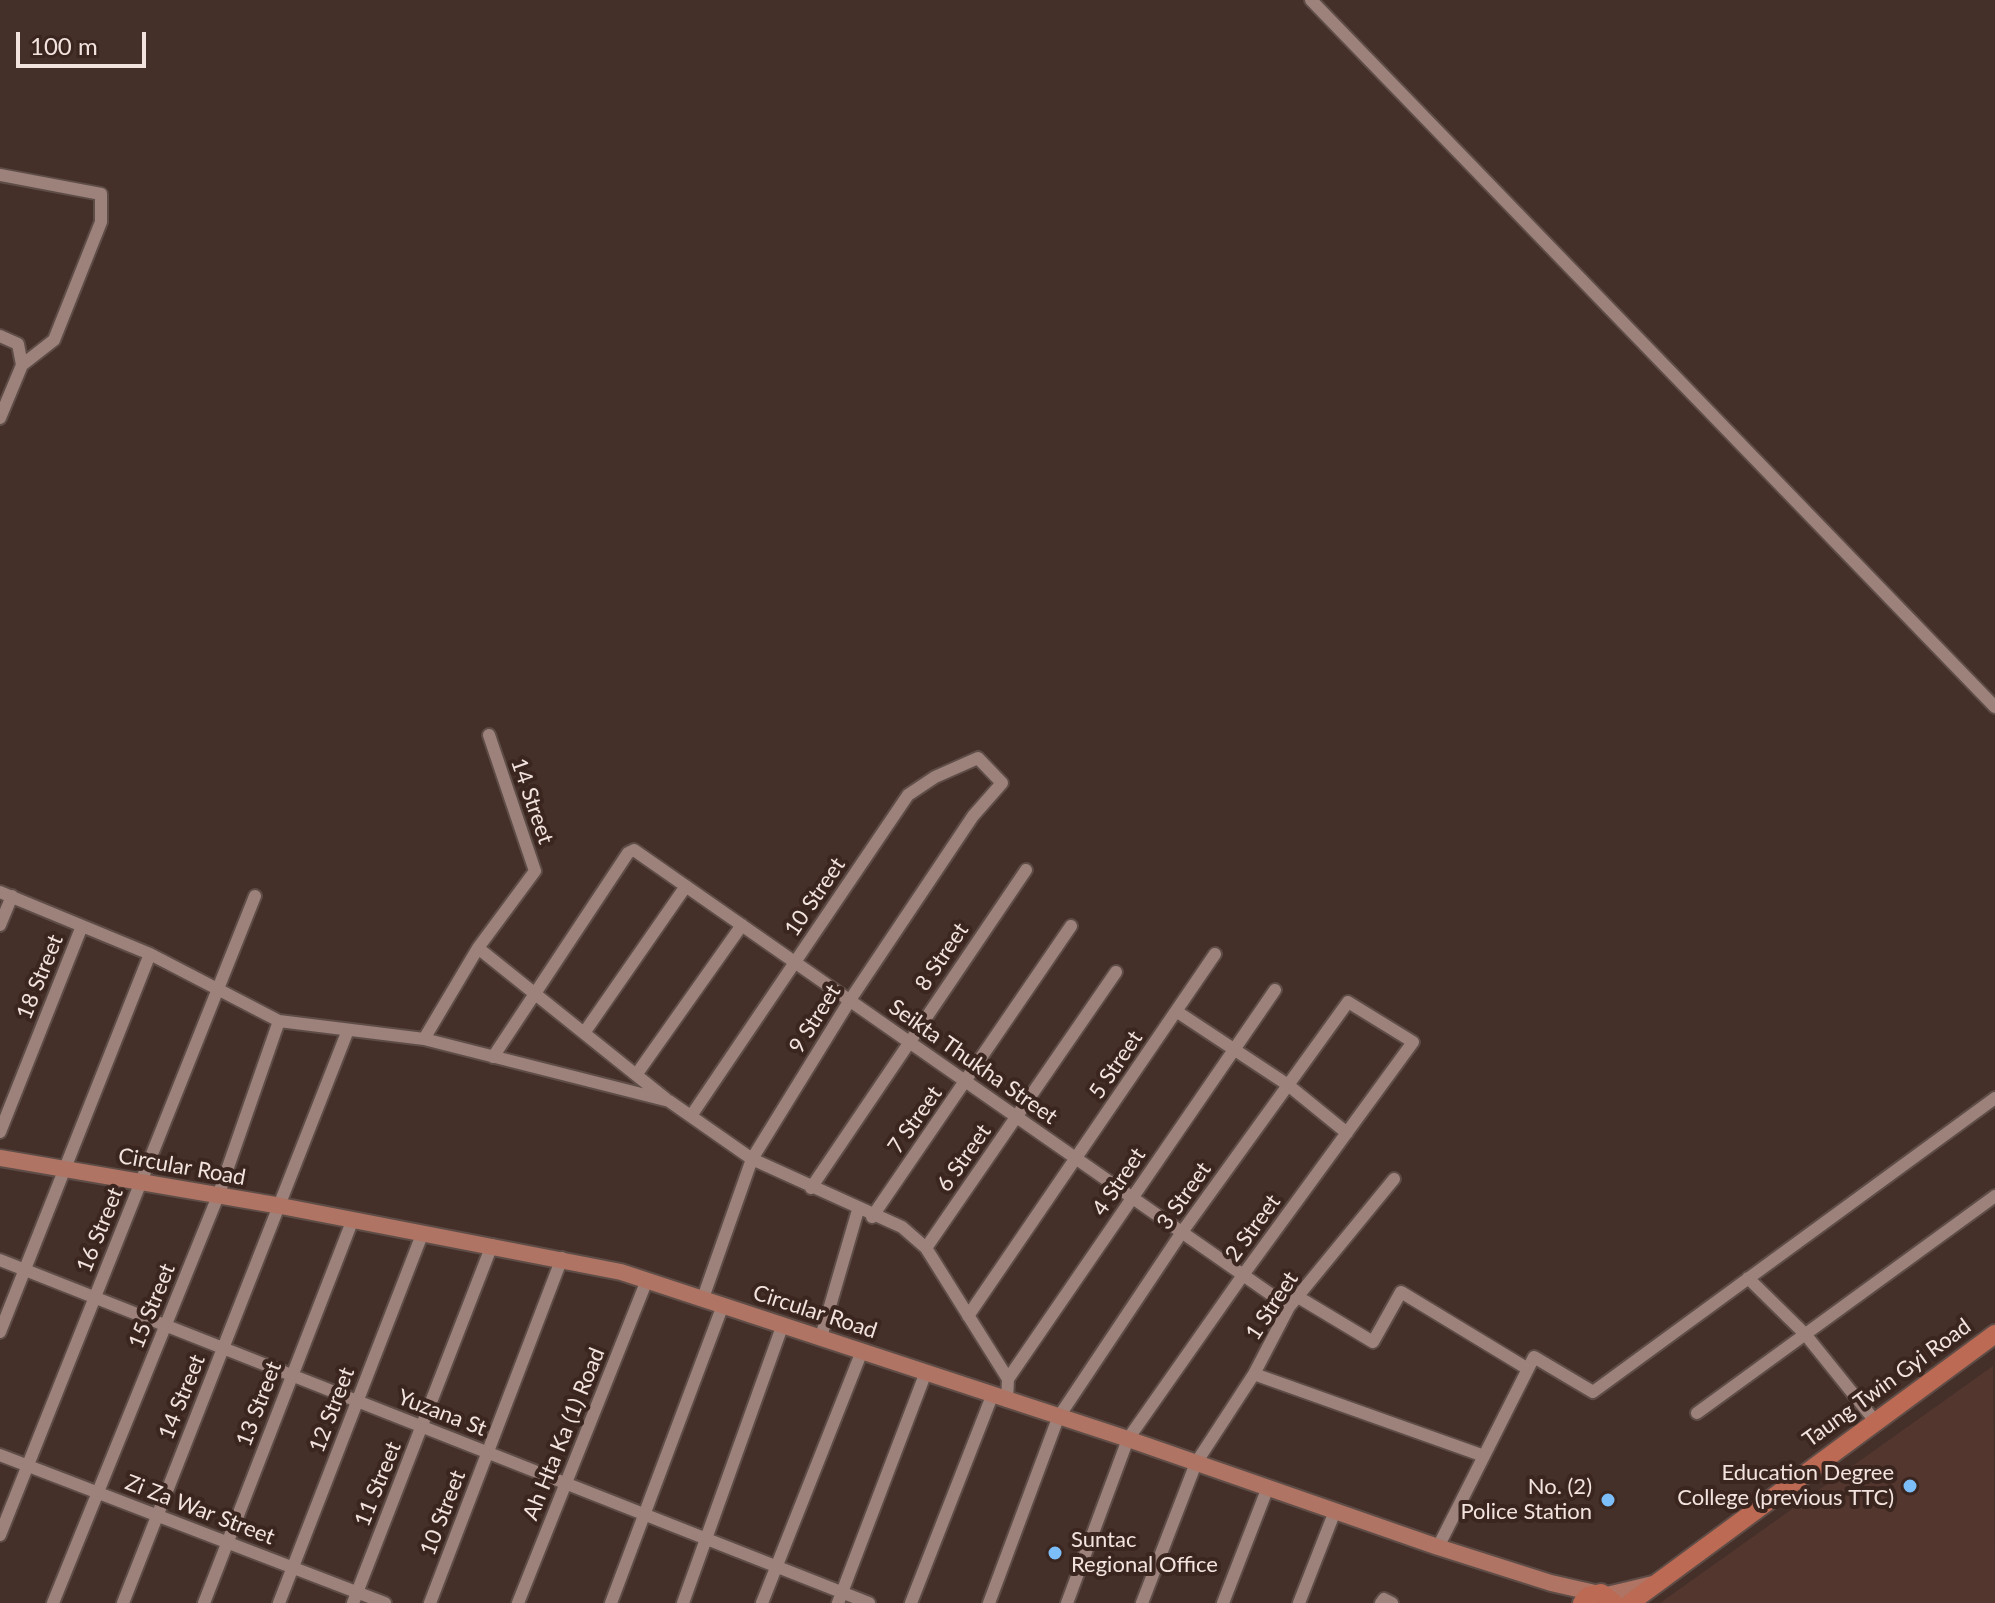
<!DOCTYPE html>
<html>
<head>
<meta charset="utf-8">
<style>
	body { margin:0 }
	#map { position:relative; width:1995px; height:1603px; overflow:hidden; background:#452f29; font-family:Lato,sans-serif }
	canvas { display:block }
	.scale { position:absolute; left:16px; top:32px; width:130px; height:36px; box-sizing:border-box; border:4px solid #f2e3df; border-top:0; padding-left:10px; font-size:24px; line-height:28px; white-space:nowrap; color:#f2e3df; -webkit-text-stroke:6px #3a251f; paint-order:stroke }
</style>
</head>
<body>
<div id="map">
<canvas width="1995" height="1603"></canvas>
<div class="scale">100 m</div>
</div>
<script>
const context = document.querySelector('canvas').getContext('2d');
context.lineJoin = 'round';
function fillPath(path, color) {
  context.fillStyle = color;
  context.fill(path, 'evenodd');
}
function trace(path, color, width, dash) {
  context.strokeStyle = color;
  context.lineWidth = width;
  context.lineCap = dash ? 'butt' : 'round';
  context.setLineDash(dash || []);
  context.stroke(path);
}
function label(font, color, halo, rows, align = 'center') {
  context.font = font + ' Lato,sans-serif';
  context.lineWidth = 8;
  context.setLineDash([]);
  context.textBaseline = 'middle';
  context.strokeStyle = halo;
  context.fillStyle = color;
  for (const [text, x, y, turn = 0] of rows) {
    context.save();
    context.translate(x, y);
    context.rotate((+turn || 0) * Math.PI / 180);
    context.textAlign = isNaN(turn) ? turn : align;
    if (halo) context.strokeText(text, 0, 0);
    context.fillText(text, 0, 0);
    context.restore();
  }
}
fillPath(new Path2D(`
	M1993,1366L1995,1603H1660Z`), '#53372f');
const minor = new Path2D(`
	M1311,0L1995,707
	M0,175L101,194V222L54,340L22,365L0,418
	M0,336L18,344L22,365
	M0,892L150,954L279,1021L424,1039L669,1101L752,1159L902,1227L926,1248L1008,1379
	M0,925L12,896
	M478,948L666,1099
	M1176,1011L1288,1085L1347,1133
	M584,1033L686,886
	M424,1039L478,948L535,871L489,735
	M493,1057L628,853L634,850L1289,1307
	M636,1075L742,925
	M691,1116L908,795L935,777L978,758L1002,783L973,816L850,1000L752,1159L703,1298
	M0,1132L82,926
	M811,1188L1026,870
	M872,1217L1071,926
	M926,1248L1116,972
	M0,1260L869,1603
	M1748,1278L1805,1334L1875,1421
	M1298,1297L1373,1342L1401,1292L1528,1369
	M968,1316L1215,954
	M0,1332L150,954
	M821,1337L858,1210
	M1254,1374L1484,1456
	M1007,1401L1008,1379L1275,990
	M1697,1413L1995,1196
	M0,1455L385,1603
	M0,1535L255,896
	M1438,1547L1534,1357L1593,1392L1995,1098
	M53,1603L218,1196L279,1021
	M123,1603L348,1030
	M204,1603L353,1219
	M279,1603L423,1232
	M353,1603L492,1245
	M430,1603L562,1258
	M518,1603L647,1280
	M611,1603L723,1305
	M683,1603L783,1324
	M762,1603L862,1351
	M838,1603L926,1372
	M911,1603L992,1396
	M989,1603L1058,1418L1182,1232L1348,1002L1413,1042L1243,1275L1128,1439L1067,1603
	M1142,1603L1196,1463L1254,1374L1289,1307L1394,1179
	M1223,1603L1268,1487
	M1299,1603L1335,1511
	M1381,1603L1384,1599L1392,1603`);
const major = new Path2D(`
	M0,1158L281,1206L621,1272L1128,1439L1438,1547L1551,1583L1595,1593
	M1607,1595L1653,1584`);
const highway = new Path2D(`
	M1582,1603L1588,1596L1601,1593L1614,1603
	M1630,1603L1995,1334`);
trace(minor, '#5e4c47', 16);
trace(major, '#5e4c47', 20);
trace(highway, '#5e4c47', 22);
trace(minor, '#9c827b', 12);
trace(major, '#af7463', 16);
trace(highway, '#bc6a53', 18);
for (const [x, y, r, color] of [
	[1910,1486,8,"#7cbef9"],
	[1608,1500,8,"#7cbef9"],
	[1055,1553,8,"#7cbef9"]
]) {
  const dot = new Path2D();
  dot.arc(x, y, r, 0, 2 * Math.PI);
  context.fillStyle = color;
  context.fill(dot);
  trace(dot, '#3a251f', 3);
}
label('22px', '#f2e3df', '#3a251f', [
	["14 Street",532,801,71],
	["10 Street",815,897,-56],
	["8 Street",942,957,-56],
	["18 Street",40,977,-68],
	["9 Street",815,1019,-58],
	["Seikta Thukha Street",973,1062,35],
	["5 Street",1116,1065,-56],
	["7 Street",915,1120,-55],
	["6 Street",964,1158,-55],
	["Circular Road",182,1167,10],
	["4 Street",1119,1182,-56],
	["3 Street",1184,1196,-55],
	["2 Street",1253,1228,-54],
	["16 Street",100,1230,-68],
	["15 Street",152,1306,-68],
	["1 Street",1272,1306,-57],
	["Circular Road",815,1312,18],
	["Taung Twin Gyi Road",1887,1383,-36],
	["14 Street",182,1397,-68],
	["13 Street",259,1404,-69],
	["12 Street",332,1410,-69],
	["Yuzana St",442,1413,21],
	["Ah Hta Ka (1) Road",564,1434,-68],
	["11 Street",378,1484,-68],
	["Zi Za War Street",200,1510,21],
	["10 Street",443,1513,-69]
]);
label('22px', '#f2e3df', '#3a251f', [
	["Education Degree",1894,1473],
	["College (previous TTC)",1894,1498],
	["No. (2)",1592,1487],
	["Police Station",1592,1512],
	["Suntac",1071,1540,"left"],
	["Regional Office",1071,1565,"left"]
], 'right');
</script>
</body>
</html>
